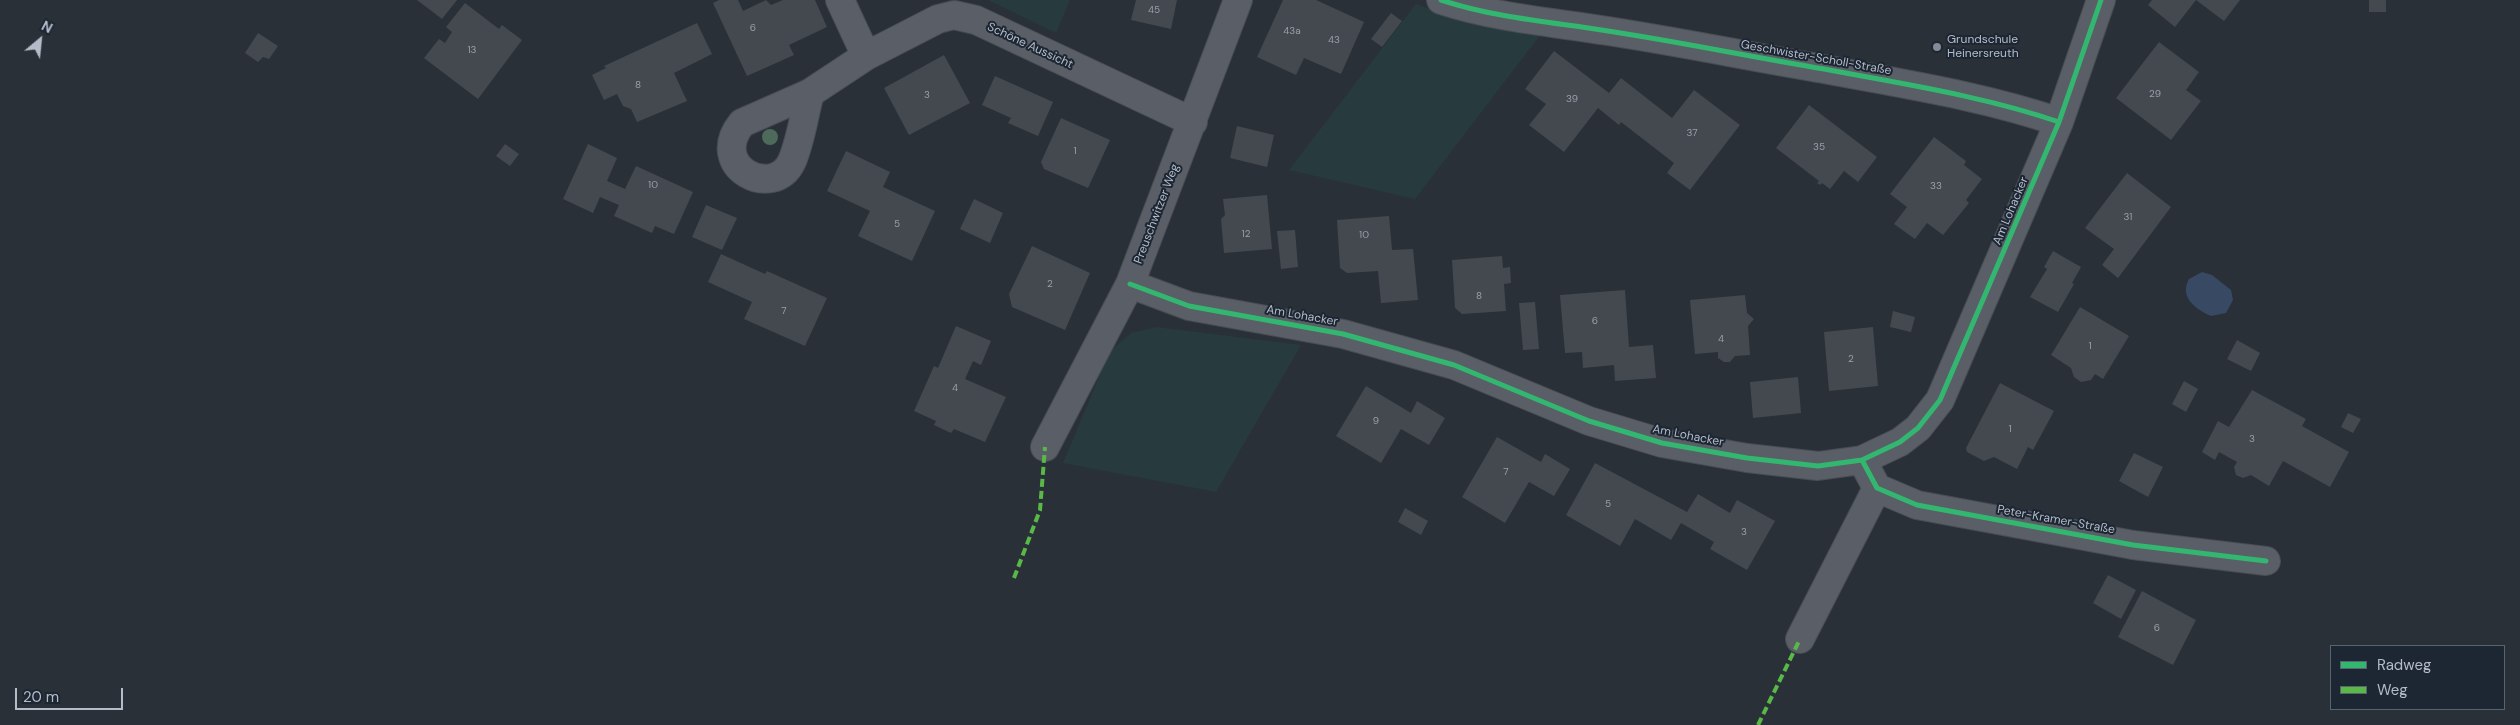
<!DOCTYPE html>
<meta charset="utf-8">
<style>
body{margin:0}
#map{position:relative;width:2520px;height:725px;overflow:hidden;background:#2a3038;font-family:"DM Sans",sans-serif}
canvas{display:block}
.legend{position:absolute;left:2330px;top:645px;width:175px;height:65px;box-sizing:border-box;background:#1d2633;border:1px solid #59626f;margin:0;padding:6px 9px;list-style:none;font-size:15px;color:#b4bcc9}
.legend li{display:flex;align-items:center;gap:10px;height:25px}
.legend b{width:25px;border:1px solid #59626f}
.north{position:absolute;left:15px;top:15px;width:50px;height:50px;-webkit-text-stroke:4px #1d2633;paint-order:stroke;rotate:28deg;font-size:14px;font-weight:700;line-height:20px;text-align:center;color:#b4bcc9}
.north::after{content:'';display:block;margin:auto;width:18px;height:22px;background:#b4bcc9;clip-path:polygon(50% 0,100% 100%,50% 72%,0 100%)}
.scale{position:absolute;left:15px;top:688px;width:108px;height:22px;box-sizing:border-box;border:2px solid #b4bcc9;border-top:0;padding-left:6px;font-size:15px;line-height:18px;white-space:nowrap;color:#b4bcc9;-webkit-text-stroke:4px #1d2633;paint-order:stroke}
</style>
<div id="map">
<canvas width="2520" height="725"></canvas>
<ul class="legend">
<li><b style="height:6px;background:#33b770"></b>Radweg</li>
<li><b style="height:6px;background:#58b947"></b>Weg</li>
</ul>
<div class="north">N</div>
<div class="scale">20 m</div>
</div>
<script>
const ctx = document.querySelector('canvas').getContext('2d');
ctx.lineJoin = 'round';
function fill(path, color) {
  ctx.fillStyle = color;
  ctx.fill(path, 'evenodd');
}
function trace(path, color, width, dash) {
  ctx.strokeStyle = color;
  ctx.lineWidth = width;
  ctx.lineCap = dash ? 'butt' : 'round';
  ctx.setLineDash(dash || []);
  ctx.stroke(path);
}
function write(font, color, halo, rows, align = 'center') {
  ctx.font = font + ' "DM Sans",sans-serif';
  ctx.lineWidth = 4;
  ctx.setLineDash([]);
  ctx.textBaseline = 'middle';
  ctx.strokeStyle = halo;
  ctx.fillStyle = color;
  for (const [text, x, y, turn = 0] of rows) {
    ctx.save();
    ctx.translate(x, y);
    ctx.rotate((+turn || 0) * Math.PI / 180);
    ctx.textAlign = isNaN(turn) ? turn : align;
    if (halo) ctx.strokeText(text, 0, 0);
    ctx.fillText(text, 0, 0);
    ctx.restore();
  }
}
fill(new Path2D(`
 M988,0H1070L1056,33Z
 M1416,4L1435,11L1541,34L1415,199L1289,170Z
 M1156,327L1301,345L1216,492L1063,463L1110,351L1131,333Z`), '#273a3e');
fill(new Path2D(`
 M2202,272L2212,275L2231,290L2233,300L2226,313L2211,316C2195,309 2179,297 2189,279Z`), '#384963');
fill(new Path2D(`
 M417,0H457L442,19Z
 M719,0H738L743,11L766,0L771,5L783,0H815L827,27L789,45L794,55L747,76L713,3Z
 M1136,0H1177L1171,29L1131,20Z
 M1283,0H1316L1364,22L1341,74L1304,58L1296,75L1257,57Z
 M2152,0H2196L2175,27L2148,5Z
 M2196,0H2240L2224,21Z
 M2369,0H2386V12H2369Z
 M465,3L499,29L502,25L522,40L478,99L424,58L439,39L445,43L452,32L446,27Z
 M1391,13L1402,21L1382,47L1371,39Z
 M697,23L712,54L674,73L687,101L637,122L631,109L623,106L617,94L604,100L592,75L606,68L604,66Z
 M258,33L278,46L269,59L263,57L258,62L245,53Z
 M2159,42L2199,72L2186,90L2201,101L2171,140L2116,98Z
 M1554,51L1609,93L1621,78L1672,118L1694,90L1740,125L1690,190L1667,173L1674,163L1621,122L1619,125L1598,108L1564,152L1529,125L1546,104L1525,89Z
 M944,55L970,103L909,135L884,88Z
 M995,76L1053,102L1038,136L1008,123L1011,118L982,105Z
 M1809,105L1877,157L1858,182L1844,171L1830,189L1822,183L1820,185L1817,183L1819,181L1776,148Z
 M1061,118L1110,140L1088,188L1044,169L1041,162Z
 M1237,126L1274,135L1267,167L1230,158Z
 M1934,137L1966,161L1964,165L1982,179L1966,200L1969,203L1943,235L1927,223L1915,239L1894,224L1907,207L1890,194Z
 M505,144L519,154L510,166L496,156Z
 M588,144L617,158L607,181L625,189L636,166L693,192L674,234L655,226L652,233L614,216L619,205L600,197L593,213L563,199Z
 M846,151L890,172L883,187L935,211L912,261L858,236L870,211L827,191Z
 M2127,173L2171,207L2118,278L2102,265L2114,249L2085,228Z
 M1267,195L1272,249L1224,253L1221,219L1225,215L1223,199Z
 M974,199L1003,213L990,243L960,229Z
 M706,205L737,218L722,250L692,237Z
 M1389,216L1392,250L1413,249L1418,300L1381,303L1378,271L1347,273L1340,268L1337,220Z
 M1295,230L1298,267L1281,269L1277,231Z
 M1032,246L1090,273L1065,330L1012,307L1009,294Z
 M2053,251L2081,267L2072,283L2074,284L2058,312L2030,297L2047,269L2044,267Z
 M721,254L765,274L767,271L827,298L805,346L744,319L752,302L708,282Z
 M1502,256L1503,268L1510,267L1511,283L1504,284L1506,311L1462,314L1455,308L1452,260Z
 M1625,290L1629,347L1653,345L1656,378L1615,381L1614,365L1583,368L1582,352L1565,353L1560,295Z
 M1745,295L1747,313L1754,319L1748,326L1750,355L1735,356L1730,362H1724L1718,358V352L1695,354L1690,300Z
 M1535,302L1539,349L1523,350L1519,303Z
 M2080,307L2129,336L2103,379L2095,374L2091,380L2081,382L2074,377L2071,368L2051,355Z
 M1893,311L1915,317L1911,332L1890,327Z
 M956,326L991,341L981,365L973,361L965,379L1006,397L985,442L954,429L951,433L934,425L936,421L914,411L934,366L938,368Z
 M1873,327L1878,386L1829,391L1824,332Z
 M2237,340L2260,353L2251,371L2227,359Z
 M1798,377L1801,413L1753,418L1750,382Z
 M2184,381L2198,389L2186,412L2172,404Z
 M2000,383L2054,411L2033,450L2028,447L2017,469L1994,457L1984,461L1967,452L1966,448Z
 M1366,386L1411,413L1417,401L1445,418L1429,445L1401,429L1381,463L1336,436Z
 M2252,390L2306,419L2302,426L2349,452L2330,487L2283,461L2269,486L2251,475L2243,478L2236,475L2234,467L2237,462L2219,452L2215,460L2202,452L2218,421L2229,427Z
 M2348,413L2361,419L2353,433L2341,427Z
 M1497,437L1541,462L1545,454L1570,469L1554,496L1529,482L1505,523L1462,497Z
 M2134,453L2163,467L2148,497L2119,481Z
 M1595,463L1687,512L1698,494L1730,513L1737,500L1775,521L1747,570L1710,549L1714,542L1681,523L1671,540L1635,519L1620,546L1566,515Z
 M1405,508L1428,521L1421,535L1398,522Z
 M2108,575L2136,590L2121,619L2093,603Z
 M2142,591L2196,620L2173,665L2118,637Z`), '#444950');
const minor = new Path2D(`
 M840,0L866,56L938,19L954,15L976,20L1193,122
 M1441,0C1496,18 1551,22 1608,31C1680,42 1752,57 1824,69C1903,84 1983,96 2059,122
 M810,93C804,115 801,140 792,161C774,201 706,167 742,123L810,93L866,56
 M1130,284L1189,306L1343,334L1454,365L1589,421L1662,443L1747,458L1818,466L1862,460L1900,442L1918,428L1940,400L2059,122L2101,0
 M1045,447L1130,284L1238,0
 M1862,460L1877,488L1917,505L2133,545L2266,561
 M1800,639L1877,488`);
trace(minor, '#484c53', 30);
trace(minor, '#5a5e66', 28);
trace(new Path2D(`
 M1014,578L1040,510L1045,447
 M1758,725L1800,639`), '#58b947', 4, [8, 4]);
trace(new Path2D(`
 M1441,0C1496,18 1551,22 1608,31C1680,42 1752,57 1824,69C1903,84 1983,96 2059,122
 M1130,284L1189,306L1343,334L1454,365L1589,421L1662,443L1747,458L1818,466L1862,460L1900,442L1918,428L1940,400L2059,122L2101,0
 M1862,460L1877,488L1917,505L2133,545L2266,561`), '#33b770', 5);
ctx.fillStyle = '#4e6a5a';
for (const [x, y] of [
 [770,137]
]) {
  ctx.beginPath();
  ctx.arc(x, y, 8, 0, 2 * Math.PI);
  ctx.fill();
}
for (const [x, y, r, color] of [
 [1937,47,5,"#848b96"]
]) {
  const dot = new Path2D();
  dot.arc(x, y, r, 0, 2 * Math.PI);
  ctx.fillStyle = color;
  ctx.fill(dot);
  trace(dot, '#1d2633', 2);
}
write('10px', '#989fab', null, [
 ["45",1154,10],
 ["6",753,28],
 ["43a",1292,31],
 ["43",1334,40],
 ["13",472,50],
 ["8",638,85],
 ["29",2155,94],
 ["3",927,95],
 ["39",1572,99],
 ["37",1692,133],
 ["35",1819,147],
 ["1",1075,151],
 ["10",653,185],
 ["33",1936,186],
 ["31",2128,217],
 ["5",897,224],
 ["12",1246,234],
 ["10",1364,235],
 ["2",1050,284],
 ["8",1479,296],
 ["7",784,311],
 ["6",1595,321],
 ["4",1721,339],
 ["1",2090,346],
 ["2",1851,359],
 ["4",955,388],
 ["9",1376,421],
 ["1",2010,429],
 ["3",2252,439],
 ["7",1506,472],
 ["5",1608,504],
 ["3",1744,532],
 ["6",2157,628]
]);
write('12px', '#b4bcc9', '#1d2633', [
 ["Grundschule",1947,40],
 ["Heinersreuth",1947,54]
], 'left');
write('12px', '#b4bcc9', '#1d2633', [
 ["Schöne Aussicht",1030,46,25],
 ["Geschwister-Scholl-Straße",1816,58,10],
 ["Am Lohacker",2011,211,-67],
 ["Preuschwitzer Weg",1157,214,-69],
 ["Am Lohacker",1302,316,10],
 ["Am Lohacker",1688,436,11],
 ["Peter-Kramer-Straße",2056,520,10]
]);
</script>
